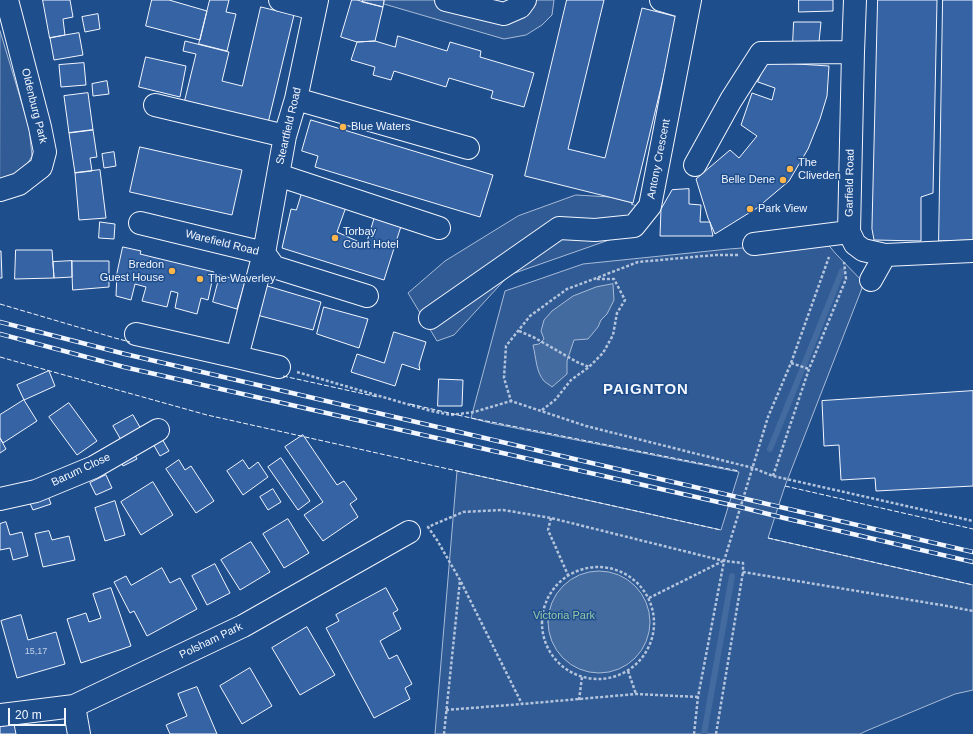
<!DOCTYPE html>
<style>
body{margin:0}
#map{position:relative;width:973px;height:734px;overflow:hidden;background:#1f4e8c;font-family:Helvetica,sans-serif}
canvas{display:block}
.scale{position:absolute;left:8px;top:708px;width:58px;height:18px;box-sizing:border-box;border:2px solid #f2f6ff;border-top:0;padding-left:5px;font-size:12px;line-height:14px;white-space:nowrap;color:#f2f6ff;-webkit-text-stroke:3px #1f4e8c;paint-order:stroke}
</style>
<div id="map">
<canvas width="973" height="734"></canvas>
<div class="scale">20 m</div>
</div>
<script>
const ctx = document.querySelector('canvas').getContext('2d');
ctx.lineJoin = 'round';
function fill(path, color) {
  ctx.fillStyle = color;
  ctx.fill(path, 'evenodd');
}
function trace(path, color, width, dash) {
  ctx.strokeStyle = color;
  ctx.lineWidth = width;
  ctx.lineCap = dash ? 'butt' : 'round';
  ctx.setLineDash(dash || []);
  ctx.stroke(path);
}
function write(font, color, halo, rows, align = 'center') {
  ctx.font = font + ' Helvetica,sans-serif';
  ctx.lineWidth = 3;
  ctx.setLineDash([]);
  ctx.textBaseline = 'middle';
  ctx.strokeStyle = halo;
  ctx.fillStyle = color;
  for (const [text, x, y, turn = 0] of rows) {
    ctx.save();
    ctx.translate(x, y);
    ctx.rotate((+turn || 0) * Math.PI / 180);
    ctx.textAlign = isNaN(turn) ? turn : align;
    if (halo) ctx.strokeText(text, 0, 0);
    ctx.fillText(text, 0, 0);
    ctx.restore();
  }
}
const built = new Path2D(`
 M385,0H496V4L522,0H554L552,15L542,25L526,35L504,39L384,4Z
 M0,31L29,127L32,156L25,168L17,177L0,181Z
 M576,195L610,197L633,203L631,204L637,206L609,240L509,275L454,335L437,341L408,293L445,261L518,216Z
 M810,243H826L831,248L836,254L864,283L785,486L768,538L973,585V690L955,694L866,731L860,734H435L457,471L721,530L739,472L490,423L471,418L505,291L583,264L729,249Z`);
fill(built, '#305b95');
trace(built, '#a8bbd7', 1);
const water = new Path2D(`
 M613,284L614,300L607,314L601,320L598,327L588,339L574,340L567,361V374L552,387C550,385 546,383 544,381C536,372 536,357 533,345L539,344L544,339L541,331L544,320L552,311L573,296L596,287Z
 M548 622a51 51 0 1 1 102 0a51 51 0 1 1-102 0Z`);
fill(water, '#446ba0');
trace(water, '#a8bbd7', 1);
trace(new Path2D(`
 M770,449L842,271
 M704,734L732,576`), '#446ba0', 6);
const building = new Path2D(`
 M43,0H70L73,17L63,19L65,35L50,38Z
 M152,0H169L207,11L200,40L146,26Z
 M210,0H229L226,12L236,14L227,51L199,44Z
 M352,0H357L383,7L375,41L357,42L341,37Z
 M363,0H384L383,7L362,2Z
 M567,0H604L568,149L605,158L642,8L678,17L633,203L525,176Z
 M799,0H833V11L799,12Z
 M878,0H937L933,193L921,197V241L874,240L872,229Z
 M943,0H973V240L939,241Z
 M261,7L294,15L268,123L184,103L196,54L183,51L185,41L229,52L222,81L242,86Z
 M98,14L100,29L85,32L82,17Z
 M794,22H821L819,42L793,43Z
 M79,33L83,55L54,60L50,38Z
 M398,36L447,51L450,42L481,51L480,57L534,73L524,107L491,98L493,91L449,78L446,87L394,71L391,80L373,75L375,67L351,60L357,42L375,41L395,47Z
 M146,57L186,66L180,97L139,87Z
 M766,62L829,66L827,96L820,119L808,149L789,181L757,208L715,234L708,218L696,179L730,150L739,158L757,136L741,125L752,93L772,100L775,88L758,82Z
 M84,63L86,85L61,87L59,65Z
 M107,81L109,94L93,96L92,84Z
 M88,93L93,130L69,133L64,96Z
 M311,120L493,175L480,217L315,167L318,156L302,151Z
 M93,130L97,157L90,158L92,171L75,173L69,133Z
 M140,147L242,170L232,215L130,192Z
 M114,152L116,166L104,168L102,154Z
 M100,170L106,218L79,220L75,173Z
 M689,189V204L701,205L700,222H710L713,236H660L661,209L672,190Z
 M303,190L346,207L337,232L366,245L375,215L402,223L384,280L282,248L291,209L296,210Z
 M100,222L115,224L114,239L99,238Z
 M123,247L141,251L140,254L214,272L208,300L201,298L197,314L175,308L178,293L171,291L167,307L142,301L146,287L135,284L131,300L116,296L117,273Z
 M16,250H52L54,278L15,279Z
 M0,251H1L2,278H0Z
 M72,261V277L54,278L53,262Z
 M72,261H109V287L73,290Z
 M220,275L245,282L237,309L213,302Z
 M264,285L321,302L313,330L257,315Z
 M324,307L368,319L359,348L317,334Z
 M394,332L426,342L419,365L420,370L402,364L395,386L351,372L357,354L384,363Z
 M49,371L55,386L24,400L17,385Z
 M439,379L463,380L462,406H438Z
 M973,391V486L876,491L875,478L841,480L839,445L824,446L822,401Z
 M24,400L37,421L3,443L0,438V415Z
 M69,403L97,441L77,455L49,417Z
 M133,415L141,429L121,440L113,426Z
 M303,435L337,485L344,481L357,499L350,504L358,517L323,541L304,515L323,502L285,447Z
 M161,437L169,451L160,456L152,442Z
 M0,438L6,449L0,453Z
 M133,451L137,459L123,466L120,457Z
 M281,458L310,501L298,510L268,467Z
 M179,460L185,470L191,466L214,501L196,513L166,469Z
 M243,460L249,469L258,462L268,477L243,495L227,471Z
 M106,475L112,488L96,495L90,483Z
 M153,482L173,515L141,535L121,502Z
 M273,489L281,502L268,510L260,497Z
 M47,493L51,504L33,510L28,499Z
 M115,501L125,535L105,541L95,508Z
 M288,519L309,553L284,568L263,534Z
 M6,522L10,535L22,532L28,556L13,560L10,548L0,550V524Z
 M49,531L52,540L69,536L75,560L43,567L35,534Z
 M251,542L270,572L240,590L221,560Z
 M215,564L230,593L207,605L192,576Z
 M162,568L170,583L180,578L197,609L147,636L134,611L130,613L114,582L126,576L131,585Z
 M111,588L131,646L81,663L67,619L86,613L89,622L101,618L93,594Z
 M386,588L398,610L393,613L401,629L380,641L389,659L397,655L412,684L405,688L410,699L374,718L326,628L339,621L336,615Z
 M21,615L28,640L56,632L65,664L17,678L1,621Z
 M307,627L335,675L300,695L272,648Z
 M250,668L272,706L242,724L220,686Z
 M197,687L217,734H170L166,725L187,716L178,694Z
 M14,724L16,734H0V727Z`);
fill(building, '#3563a3');
trace(building, '#f2f6ff', 1);
const minor = new Path2D(`
 M280,0L314,9
 M446,0L504,14L520,7L525,0
 M661,0L688,8
 M855,0L853,52L849,232L855,244L863,250L885,255L973,251
 M296,99L468,148
 M155,105L285,136
 M695,165L731,100L761,53L853,52
 M278,175L439,228
 M0,190L19,184L41,167L45,152L40,127L7,0
 M140,223L264,253L274,267L367,296
 M754,244L849,232
 M871,280L885,255
 M430,318L559,228L595,230L634,226L650,206L690,0
 M136,334L237,357
 M279,367L237,357L264,253L285,136L296,99L317,0
 M0,499L36,491L94,467L158,430
 M74,706L79,734
 M0,715L74,706L243,626L409,532`);
trace(minor, '#f2f6ff', 24);
trace(new Path2D(`
 M738,255H715L638,262L594,279L567,289L530,316L506,346L504,378L511,401L586,426L753,468L773,476L973,521
 M519,331L535,338L577,362L589,367
 M791,363L809,369
 M297,372L431,411L451,415L474,412L511,401
 M542,410L555,400L571,380L589,367L603,353L613,335L617,313L625,300L614,279H597
 M773,476L809,369L846,279L844,262
 M551,518L548,530L568,575
 M542 623a56 56 0 1 1 112 0a56 56 0 1 1-112 0Z
 M649,598L723,561
 M628,671L636,694
 M698,697L636,694L522,704L460,580L437,540L428,527L463,512L503,510L551,518L724,561L743,563V572L947,606L973,611
 M579,700L582,677
 M446,710L522,704
 M444,734L460,580
 M694,734L698,697L724,561L768,417L791,363L829,257
 M716,734L743,572`), '#b3c4dc', 2.5, [3, 2]);
trace(minor, '#1f4e8c', 22);
const rail = new Path2D(`
 M0,322L125,354L973,552
 M0,334L124,367L740,507L784,518L973,562`);
trace(rail, '#f2f6ff', 4.5);
trace(rail, '#1f4e8c', 3, [9]);
trace(new Path2D(`
 M0,304L115,338L130,342
 M0,357L207,415L721,530
 M283,376L378,397
 M410,404L471,418L739,471
 M785,486L973,529
 M768,538L973,585`), '#f2f6ff', 1, [5, 2]);
for (const [x, y, r, color] of [
 [343,127,4,"#ffb74d"],
 [790,169,4,"#ffb74d"],
 [783,180,4,"#ffb74d"],
 [750,209,4,"#ffb74d"],
 [335,238,4,"#ffb74d"],
 [172,271,4,"#ffb74d"],
 [200,279,4,"#ffb74d"]
]) {
  const dot = new Path2D();
  dot.arc(x, y, r, 0, 2 * Math.PI);
  ctx.fillStyle = color;
  ctx.fill(dot);
  trace(dot, '#1f4e8c', 1.5);
}
write('9px', '#c3d1e8', null, [
 ["15,17",36,652]
]);
write('11px', '#f2f6ff', '#1f4e8c', [
 ["Oldenburg Park",34,106,76],
 ["Steartfield Road",289,126,-77],
 ["Antony Crescent",659,159,-79],
 ["Garfield Road",850,183,-89],
 ["Warefield Road",222,243,14],
 ["Barum Close",81,470,-25],
 ["Polsham Park",211,641,-26]
]);
write('11px', '#f2f6ff', '#1f4e8c', [
 ["Blue Waters",351,127],
 ["The",798,163],
 ["Cliveden",798,176],
 ["Belle Dene",775,180,"right"],
 ["Park View",758,209],
 ["Torbay",343,232],
 ["Court Hotel",343,245],
 ["Bredon",164,265,"right"],
 ["Guest House",164,278,"right"],
 ["The Waverley",208,279]
], 'left');
write('11px', '#97c8a6', '#1f4e8c', [
 ["Victoria Park",564,616]
]);
ctx.letterSpacing = '1px';
write('bold 15px', '#f2f6ff', '#1f4e8c', [
 ["PAIGNTON",646,390]
]);
ctx.letterSpacing = '0px';
</script>
